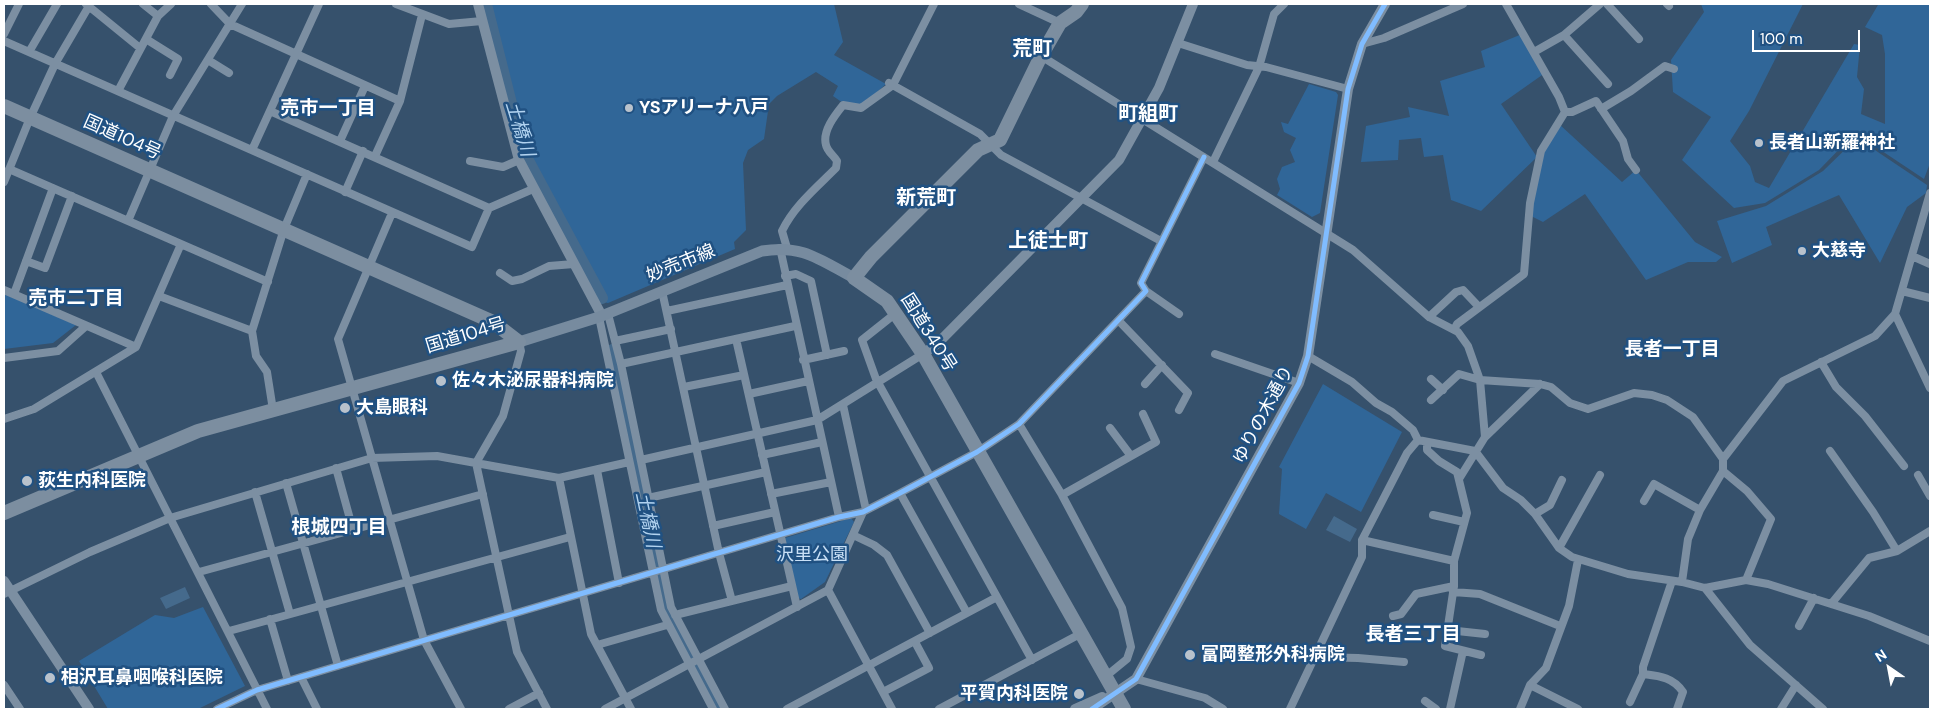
<!DOCTYPE html>
<meta charset="utf-8">
<style>
body{margin:0}
#map{position:relative;width:1934px;height:713px;overflow:hidden;background:#36516c;font-family:"DM Sans",sans-serif}
canvas{display:block}
.frame{position:absolute;inset:0;border:5px solid #fff;pointer-events:none}
.north{position:absolute;left:1864px;top:643px;width:50px;height:50px;-webkit-text-stroke:4px #205182;paint-order:stroke;rotate:327deg;font-size:14px;font-weight:700;line-height:20px;text-align:center;color:#fff}
.north::after{content:'';display:block;margin:auto;width:18px;height:22px;background:#fff;clip-path:polygon(50% 0,100% 100%,50% 72%,0 100%)}
.scale{position:absolute;left:1752px;top:30px;width:108px;height:22px;box-sizing:border-box;border:2px solid #fff;border-top:0;padding-left:6px;font-size:15px;line-height:18px;white-space:nowrap;color:#fff;-webkit-text-stroke:4px #205182;paint-order:stroke}
</style>
<div id="map">
<canvas width="1934" height="713"></canvas>
<div class="frame"></div>
<div class="north">N</div>
<div class="scale">100 m</div>
</div>
<script>
const ctx = document.querySelector('canvas').getContext('2d');
ctx.lineJoin = 'round';
function fill(path, color) {
  ctx.fillStyle = color;
  ctx.fill(path, 'evenodd');
}
function trace(path, color, width, dash) {
  ctx.strokeStyle = color;
  ctx.lineWidth = width;
  ctx.lineCap = dash ? 'butt' : 'round';
  ctx.setLineDash(dash || []);
  ctx.stroke(path);
}
function write(font, color, halo, rows, align = 'center') {
  ctx.font = font + ' "DM Sans","Noto Sans JP",sans-serif';
  ctx.lineWidth = 5;
  ctx.setLineDash([]);
  ctx.textBaseline = 'middle';
  ctx.strokeStyle = halo;
  ctx.fillStyle = color;
  for (const [text, x, y, turn = 0] of rows) {
    ctx.save();
    ctx.translate(x, y);
    ctx.rotate((+turn || 0) * Math.PI / 180);
    ctx.textAlign = isNaN(turn) ? turn : align;
    if (halo) ctx.strokeText(text, 0, 0);
    ctx.fillText(text, 0, 0);
    ctx.restore();
  }
}
fill(new Path2D(`
 M483,4H834L843,42L834,55L886,84L861,107L843,103L833,96L838,86L816,72L777,96L769,104L764,139L748,150L743,163L746,230L734,242L735,249L608,303L603,302L580,258L576,257L520,152Z
 M1701,4H1803L1749,111L1730,141L1750,166L1755,182L1769,188L1854,44L1860,45L1857,77L1864,89L1861,114L1885,124V54L1882,35L1865,27L1878,5L1877,4H1930V163L1924,179L1855,133L1819,170L1765,203L1734,208L1682,160L1711,117L1673,92L1671,60L1704,12Z
 M1522,34L1545,73L1501,104L1537,157L1481,211L1451,200L1443,155L1424,157L1421,138L1399,140L1398,160L1361,162L1366,126L1410,117L1408,107L1449,116L1440,81L1485,67L1481,51Z
 M1309,84L1336,92L1338,95L1320,213L1312,217L1277,195L1280,189L1277,179L1282,167L1295,162L1290,150L1296,138L1284,132L1281,122L1288,124Z
 M1559,124L1622,182L1636,170L1695,242L1722,257L1716,262H1688L1646,280L1585,194L1543,222L1529,215L1541,151Z
 M1857,138L1927,185L1926,193L1907,207L1880,263L1839,195L1766,227L1772,245L1732,263L1717,221L1766,206L1823,171Z
 M4,293L76,325L53,343L4,349Z
 M1323,384L1402,432L1361,512L1326,493L1306,529L1279,514L1282,469L1279,467Z
 M851,518L854,522L825,582L801,599L798,598L785,538Z
 M203,607L245,686L198,709H108L79,661L155,615L174,618Z`), '#306698');
fill(new Path2D(`
 M1334,516L1357,529L1350,542L1326,530Z
 M185,587L190,598L166,609L160,598Z`), '#456a8c');
trace(new Path2D(`
 M486,4L523,151L602,298
 M612,350L665,602L668,612L719,709`), '#456a8c', 12);
trace(new Path2D(`
 M86,4L140,48
 M143,4L158,16
 M211,4L230,24L400,101
 M396,4L449,24L482,21
 M1019,4L1060,23
 M1607,4L1639,39
 M1667,4L1669,6
 M4,34L19,4
 M1564,35L1608,84
 M146,39L178,59L170,75
 M4,41L472,247L489,208
 M1178,43L1247,65L1266,67L1348,89
 M1362,44L1384,38L1463,4
 M29,52L57,4
 M1534,52L1564,35L1600,4
 M1041,56L1353,250L1429,317L1458,332L1468,346L1480,380L1485,437L1459,479
 M208,60L229,73
 M889,83L980,134L1001,155L1161,241
 M118,91L158,16L171,4
 M1601,109L1631,91L1665,66L1674,69
 M270,111L489,208L533,189
 M1565,112H1572L1596,101L1623,141L1628,159L1636,170
 M340,141L365,86
 M252,150L319,4
 M375,156L400,101L422,15
 M470,161L503,167L519,160
 M1213,162L1259,67L1274,14L1284,4
 M9,169L268,282
 M4,182L30,118L55,64L89,6
 M345,192L363,151
 M392,213L338,339L424,640L461,709
 M128,221L173,116L242,4
 M780,248L839,517
 M787,248L782,231C794,206 817,187 836,168L837,161C834,156 827,151 826,145C822,131 835,115 843,105L861,108L893,85L934,4
 M1912,256L1930,264
 M26,261L45,268L72,196
 M500,273L512,281L522,279L549,266L574,264
 M785,276L796,274L811,281L827,355
 M4,290L136,347
 M662,291L719,553L732,601
 M1146,291L1179,314
 M1902,291L1930,298
 M14,294L53,188
 M159,296L252,331L284,229L307,174
 M667,311L787,285
 M896,313L862,340L876,379L1032,660
 M608,314L621,364L671,607L725,709
 M1895,314L1930,388
 M599,317L661,610L713,709
 M1429,317L1456,292L1463,290L1479,307
 M1119,321L1188,393L1179,410
 M1454,330L1457,324L1524,274L1530,203L1541,151L1565,112L1559,97L1506,4
 M252,331L256,356L267,372L273,410
 M736,339L797,607
 M615,341L671,329
 M519,342L521,351L503,416L476,463L517,652L547,709
 M1215,354L1299,383
 M1308,356L1352,382L1376,403L1392,412L1413,430L1418,440
 M4,358L58,351L86,326
 M803,360L844,351
 M1821,362L1836,387L1865,416L1904,466
 M621,364L795,326
 M96,372L267,709
 M1431,379L1443,390
 M1145,384L1162,365
 M684,387L744,375
 M749,394L808,381
 M1431,400L1459,374L1480,380L1540,384L1551,387L1570,403L1588,409L1634,393L1652,395L1667,400L1693,417L1723,459
 M843,405L866,510
 M4,419L34,409L136,347L181,244
 M1019,424L1062,495L1122,608L1131,647L1127,659L1105,677
 M1110,428L1131,456
 M1485,437L1540,384
 M1418,440L1475,451L1503,488L1521,500L1535,514L1559,548L1572,557L1628,574L1682,582L1705,588L1746,580L1768,584L1869,616L1930,641
 M1427,443V450L1439,461L1457,472L1467,513L1454,561V586L1445,646L1481,655
 M1830,451L1873,512L1897,551
 M762,455L822,442
 M641,460L817,420L923,354
 M336,468L353,530
 M597,470L619,583
 M1723,471L1747,491L1771,519L1746,580
 M1918,475L1930,496
 M559,478L591,634L631,709
 M286,483L338,666
 M255,492L290,614
 M900,493L967,613
 M771,494L831,482
 M1062,495L1156,442L1143,414
 M648,498L766,472
 M1644,501L1654,484L1700,510
 M863,512L828,590L892,709
 M1535,514L1550,505L1562,480
 M1433,515L1464,522
 M713,526L775,512
 M853,535L874,545L887,555L930,633
 M1362,540L1454,561
 M1559,548L1600,475
 M199,572L483,494
 M1672,581L1643,667V674C1659,676 1673,677 1683,692L1677,709
 M1682,582L1688,539L1700,510L1723,471V459L1783,381L1875,336L1895,314L1930,193
 M1705,588L1750,645L1823,709
 M1453,592L1480,594L1560,626
 M4,594L90,552L170,518L372,458L437,456L559,478L629,462
 M1831,604L1869,558L1897,551L1930,531
 M675,615L792,586
 M1393,616L1401,614L1416,594L1454,586
 M270,619L288,681
 M1799,626L1814,598
 M1448,630L1485,634
 M229,631L570,537
 M597,645L667,625
 M1315,657L1358,658L1404,662
 M301,677L317,709
 M1136,679L1205,698L1223,709
 M4,685L20,709
 M1530,685L1578,709
 M883,692L929,668L915,642
 M1425,701L1436,709
 M1630,702L1643,674
 M217,709L257,690L839,517L863,512L900,493L977,452L1019,424L1146,291L1141,283L1204,157
 M509,709L539,693
 M605,709L828,590
 M787,709L997,597
 M939,709L1080,634
 M1290,709L1362,557V540L1407,453L1418,440
 M1450,709L1463,651
 M1520,709L1530,685L1546,668L1569,606L1578,560
 M1781,709L1796,685`), '#7c8fa2', 8);
trace(new Path2D(`
 M478,4L519,160L602,316
 M923,354L938,343L1119,160L1159,88L1193,4
 M4,581L89,709
 M1075,709L1102,697
 M1092,709L1136,679L1299,383L1308,356L1348,89L1362,44L1385,4`), '#7c8fa2', 10);
trace(new Path2D(`
 M519,342L599,317L762,251C802,244 820,260 854,278`), '#778b9f', 11);
trace(new Path2D(`
 M1082,4L1076,12L1060,23L1041,56L1000,140L978,150L871,257L854,278L887,301L923,354L1124,709
 M4,106L493,322L519,342
 M4,513L198,431L519,342`), '#7c8ea0', 14);
trace(new Path2D(`
 M217,709L257,690L839,517L863,512L900,493L977,452L1019,424L1146,291L1141,283L1204,157
 M1092,709L1136,679L1299,383L1308,356L1348,89L1362,44L1385,4`), '#80bcff', 5);
for (const [x, y, r, color] of [
 [629,108,5,"#b9c2cc"],
 [1759,143,5,"#b9c2cc"],
 [1802,251,5,"#b9c2cc"],
 [441,381,6,"#b9c2cc"],
 [345,408,6,"#b9c2cc"],
 [27,481,6,"#b9c2cc"],
 [1190,655,6,"#b9c2cc"],
 [50,678,6,"#b9c2cc"],
 [1079,694,6,"#b9c2cc"]
]) {
  const dot = new Path2D();
  dot.arc(x, y, r, 0, 2 * Math.PI);
  ctx.fillStyle = color;
  ctx.fill(dot);
  trace(dot, '#205182', 2);
}
write('bold 18px', '#fff', '#205182', [
 ["YSアリーナ八戸",639,108],
 ["長者山新羅神社",1769,143],
 ["大慈寺",1812,251],
 ["佐々木泌尿器科病院",452,381],
 ["大島眼科",356,408],
 ["荻生内科医院",38,481],
 ["富岡整形外科病院",1201,655],
 ["相沢耳鼻咽喉科医院",61,678],
 ["平賀内科医院",1068,694,"right"]
], 'left');
write('18px', '#fff', '#205182', [
 ["国道104号",122,138,24],
 ["妙売市線",681,264,-22],
 ["国道340号",928,333,58],
 ["国道104号",466,336,-17],
 ["ゆりの木通り",1264,415,-62]
]);
write('18px', '#cae1f7', '#205182', [
 ["沢里公園",812,555]
]);
write('bold 19px', '#fff', '#205182', [
 ["売市一丁目",328,109],
 ["売市二丁目",76,299],
 ["長者一丁目",1672,350],
 ["根城四丁目",339,528],
 ["長者三丁目",1413,635]
]);
write('italic 19px', '#b2d3f0', '#205182', [
 ["土橋川",519,129,73],
 ["土橋川",647,520,78]
]);
write('bold 20px', '#fff', '#205182', [
 ["荒町",1032,50],
 ["町組町",1148,115],
 ["新荒町",926,199],
 ["上徒士町",1048,242]
]);
</script>
